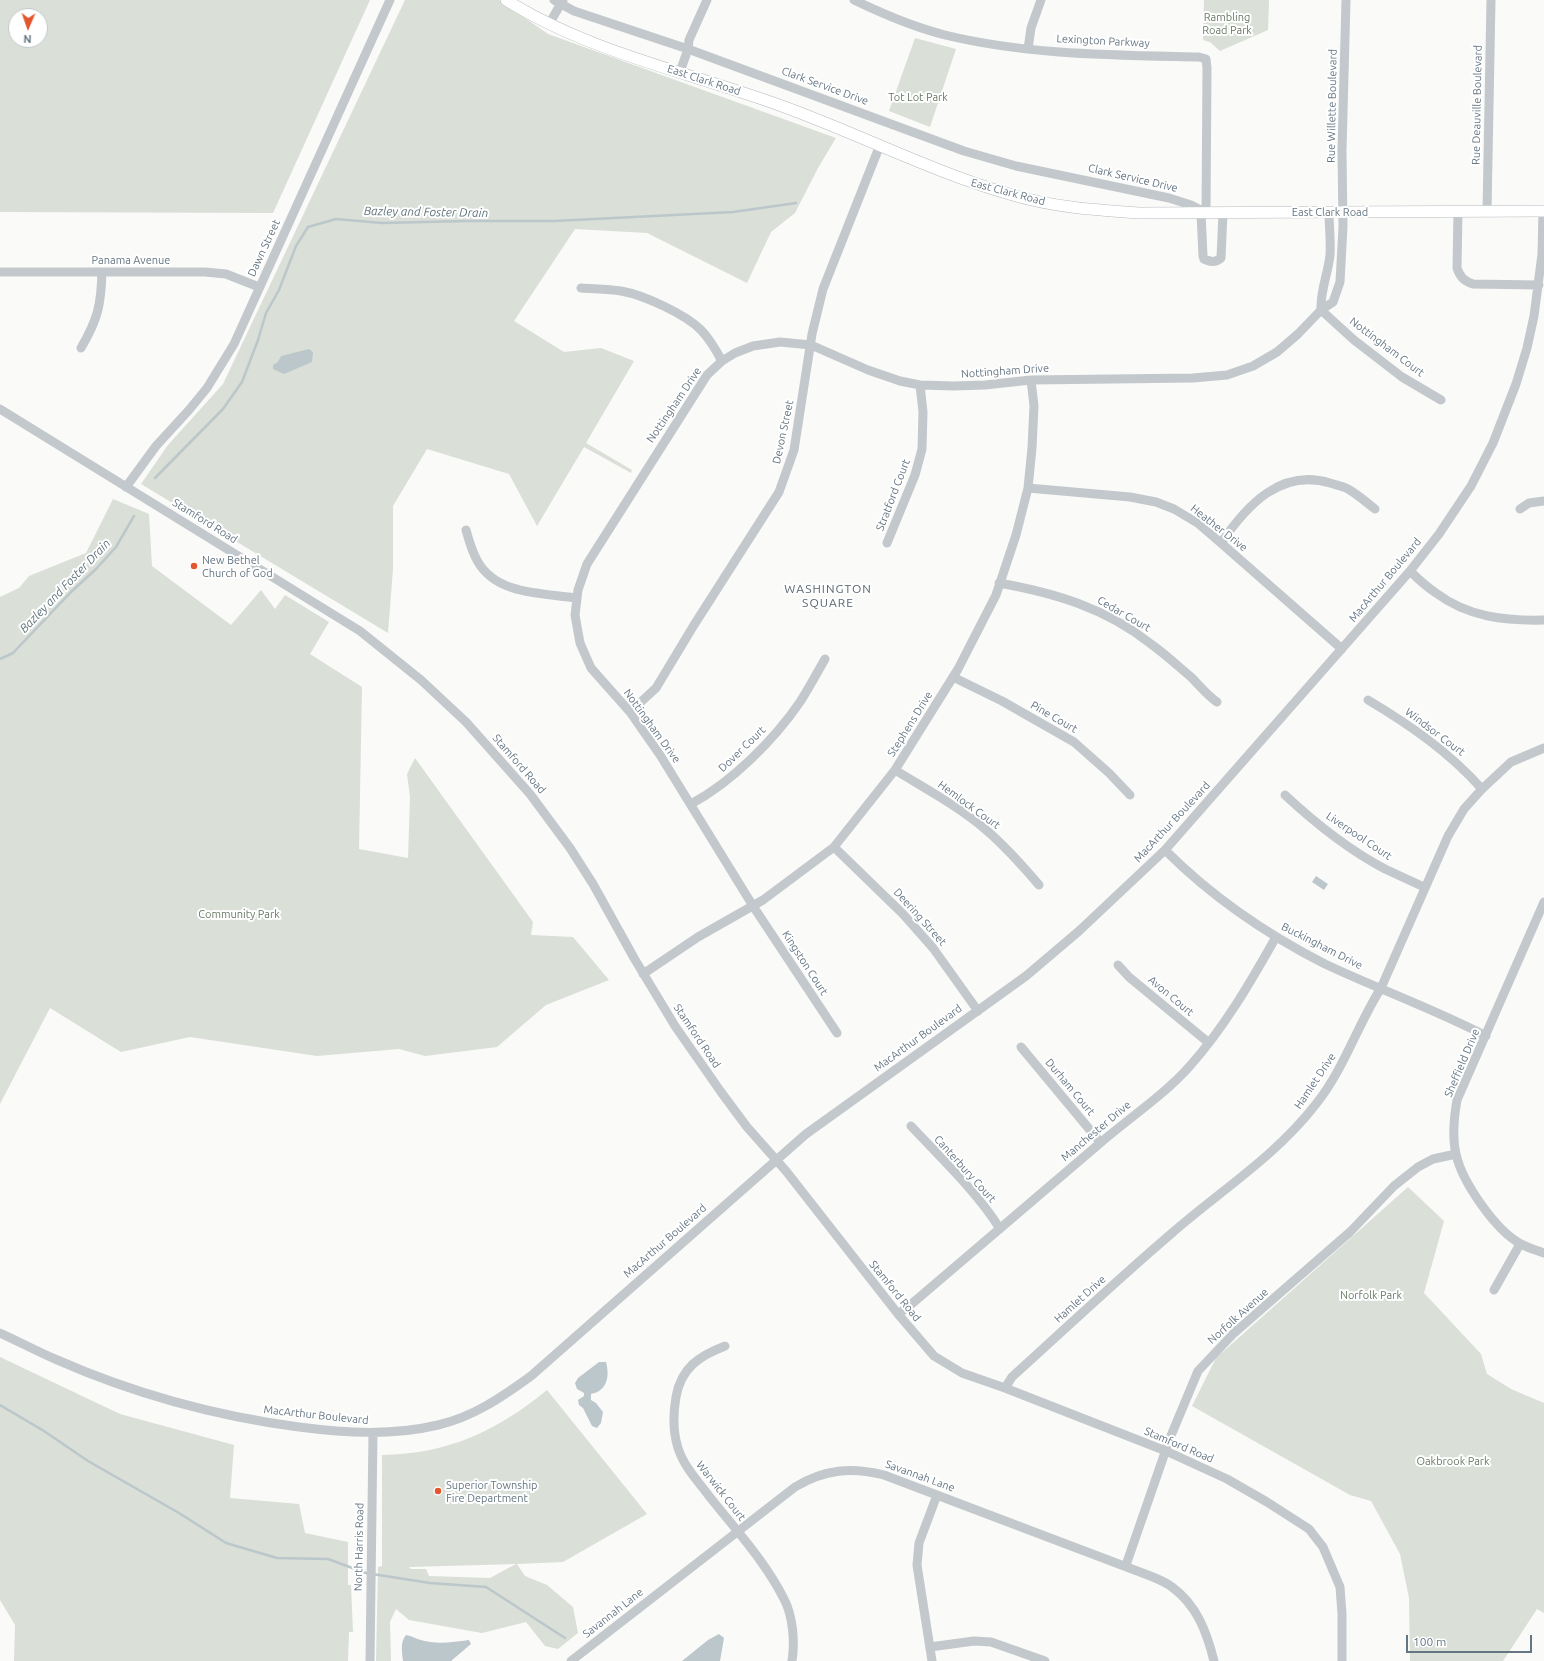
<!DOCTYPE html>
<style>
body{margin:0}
#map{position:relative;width:1544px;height:1661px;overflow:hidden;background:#fafaf8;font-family:Ubuntu,sans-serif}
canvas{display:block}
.north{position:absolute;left:8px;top:8px;width:40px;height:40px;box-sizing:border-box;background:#fff;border:1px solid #c1c8cd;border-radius:50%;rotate:182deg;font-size:11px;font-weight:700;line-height:16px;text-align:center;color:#657683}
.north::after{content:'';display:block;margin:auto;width:14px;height:18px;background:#e4572e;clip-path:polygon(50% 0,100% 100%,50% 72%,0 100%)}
.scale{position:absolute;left:1406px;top:1635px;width:126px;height:18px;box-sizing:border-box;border:2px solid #657683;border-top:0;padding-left:5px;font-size:12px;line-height:14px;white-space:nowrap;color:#657683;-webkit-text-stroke:3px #fff;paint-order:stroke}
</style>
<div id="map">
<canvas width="1544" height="1661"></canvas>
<div class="north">N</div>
<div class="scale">100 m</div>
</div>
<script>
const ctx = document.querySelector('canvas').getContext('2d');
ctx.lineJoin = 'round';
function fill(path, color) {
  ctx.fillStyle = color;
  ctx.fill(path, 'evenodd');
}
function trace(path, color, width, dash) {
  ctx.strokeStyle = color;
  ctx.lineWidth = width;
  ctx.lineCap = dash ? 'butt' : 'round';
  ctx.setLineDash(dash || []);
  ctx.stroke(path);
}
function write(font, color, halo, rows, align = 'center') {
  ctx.font = font + ' Ubuntu,sans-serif';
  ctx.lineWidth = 4;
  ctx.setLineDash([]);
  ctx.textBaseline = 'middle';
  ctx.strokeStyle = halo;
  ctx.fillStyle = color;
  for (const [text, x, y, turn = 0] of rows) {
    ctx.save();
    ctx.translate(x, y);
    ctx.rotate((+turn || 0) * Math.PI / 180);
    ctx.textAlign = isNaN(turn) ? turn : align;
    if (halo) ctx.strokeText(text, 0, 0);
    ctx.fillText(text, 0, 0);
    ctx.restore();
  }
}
fill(new Path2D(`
 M0,0H370L273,213L0,212ZM16,16H40V40H16Z
 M405,0H499L548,34L836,138L818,168L795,213L771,232L747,283L647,233L575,229L514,321L564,352L601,348L634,361L586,443L632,470L631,473L584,447L537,526L509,474L427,449L393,506V569L388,633L141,484L168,445L223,384Z
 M1204,0H1269L1268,30L1220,51L1210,42L1203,40Z
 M915,38L956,49L930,127L889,111Z
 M113,499L149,514L152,566L231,625L261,590L275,609L285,595L329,622L310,654L362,687L359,849L408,858L410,797L407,774L415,758L533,922L531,935L573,937L609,980L546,1005L497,1047L425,1056L399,1049L317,1056L190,1037L121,1052L50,1008L0,1104V597L19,588L29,576L86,553Z
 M1408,1187L1444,1221L1424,1293L1481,1354L1487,1374L1511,1389L1544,1403V1613L1537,1609L1503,1661H1410L1409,1598L1400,1554L1371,1501L1350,1495L1192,1406L1216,1358Z
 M0,1357L120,1414L234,1445L230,1498L299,1504L305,1533L348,1542V1585H351L353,1632H349L348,1661H14L15,1625L0,1600Z
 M547,1390L647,1514L563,1562L517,1564L525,1576L547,1585L573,1607L578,1633L558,1649L545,1646L526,1622L482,1633L409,1620L396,1609L390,1622L391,1661H376L378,1567L382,1566V1455C448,1454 497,1431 547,1390ZM516,1564L490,1578L429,1576L426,1569H411L409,1567Z`), '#dadfd7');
fill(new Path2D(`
 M309,349L313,352L312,362L284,374L273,369V365L278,362L281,356Z
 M1316,876L1328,884L1324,890L1312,882Z
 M599,1362H606C610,1377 607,1391 591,1394V1400L596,1403L603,1412L601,1423L597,1428L592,1426L583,1408L579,1405L578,1400L584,1396V1393L577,1389L575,1383L578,1378Z
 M719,1634L724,1638L720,1661H682L708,1640Z
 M406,1635C412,1636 416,1639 421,1640C437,1645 453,1642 469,1640L471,1644L451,1661H403C402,1652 400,1642 406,1635Z`), '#bbc7cb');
trace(new Path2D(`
 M155,478L223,409L242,382L258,340L266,313L279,290L296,246L308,227L336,219L382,223L467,221H554L733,212L796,203
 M0,659L13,653L71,592L96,569L116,547L134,516
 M0,1405L44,1431L88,1461L179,1513L226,1543L277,1558L328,1559L366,1573L430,1583L486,1587L565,1638`), '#bbc7cb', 2.5);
const major = new Path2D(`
 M506,0C589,52 688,72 779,105C857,133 930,171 1009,194C1051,207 1095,210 1139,213L1544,211`);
trace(major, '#b5babe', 12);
trace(new Path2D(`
 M554,0L574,11L688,49L964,151L1016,166L1169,198L1191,205L1206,213L1207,68L1206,59L1199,57C1114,55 1027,55 945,35C913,27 883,14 854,0
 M549,24L563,0
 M1028,49L1031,28L1041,0
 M680,72L688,49L689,40L707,0
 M1458,211L1457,268C1460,277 1464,281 1473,284L1539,285
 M1487,211L1491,0
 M1201,213L1203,256L1204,259C1211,262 1215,263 1221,258L1223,213
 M0,272H205L226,274L259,287
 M581,288C595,289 608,289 621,291C644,295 685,314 701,330C710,339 716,350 722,361
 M1321,310L1354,340L1402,377L1441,400
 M1321,310C1320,291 1328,274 1330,255C1331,241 1329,226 1329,212
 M81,348C98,319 101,305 102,272
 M0,409L360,631L421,680L466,722L530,794L570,848L593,884L634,958L675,1026L721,1092L747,1127L786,1171L898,1314L934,1356L962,1373L1005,1388L1166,1451L1227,1479L1267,1502L1309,1529L1323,1547L1340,1587L1342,1614V1661
 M126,487L156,446L189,410L207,388L234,344L390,0
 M1028,488L1130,497L1156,502L1174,509L1199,524L1221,543L1342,649
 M1520,509L1529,503L1544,501
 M466,530C469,541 472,552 478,562C497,595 543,593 576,598
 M887,543L915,475L922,449L923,412L920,385
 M1221,543C1247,505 1281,468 1330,483C1336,485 1343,486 1348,489C1357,494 1366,502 1375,509
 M1410,571C1418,579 1427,587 1436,593C1468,617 1505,621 1544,620
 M999,583C1055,593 1106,608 1151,644C1165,654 1178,666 1191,677C1200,686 1207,695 1217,702
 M953,677L1002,701L1074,742L1109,773L1130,795
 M1368,700C1410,725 1449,752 1482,789
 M630,712L656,688L694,625L779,492L794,450L812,334L823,289L880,145
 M895,770C926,789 958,806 985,829C1005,846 1022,865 1039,885
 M1285,795C1315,823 1349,850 1385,869C1398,875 1411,881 1424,887
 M691,804C732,782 774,740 800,702C809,688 817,673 825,659
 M834,847L903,914L933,948L978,1011
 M1165,850C1212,897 1266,934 1325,964C1378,989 1434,1009 1486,1036
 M1544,902L1457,1100C1454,1117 1452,1137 1456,1154C1462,1182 1496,1231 1521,1244C1528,1248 1536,1250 1544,1253
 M1118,965L1129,977L1209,1043
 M643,974L698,937L763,900L834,847L895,770L958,669L996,595L1016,535L1028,488L1032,448L1034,406L1031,380
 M837,1033L753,906L660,755L630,712L591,668L580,643L575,615L578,590L587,564L707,375L722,361L735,353L753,346L780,342L811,345L868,370L900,381L920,385L954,386L985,385L1031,380L1193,378L1227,375L1253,366L1277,352L1298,334L1321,310L1333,302L1340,282L1343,227L1342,151L1346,0
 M1021,1047L1100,1142
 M911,1126C940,1157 978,1193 1000,1229
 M1494,1290L1520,1244
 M898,1314L908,1307C972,1253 1035,1198 1099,1144C1129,1118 1163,1096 1189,1067C1224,1028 1250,983 1276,937
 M0,1333C18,1341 36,1351 55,1359C132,1393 215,1416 299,1427C345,1433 392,1436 438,1425C473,1417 502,1397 531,1376L806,1134L1026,976L1079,931L1165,850L1410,571L1439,534L1471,486L1493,443L1516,384L1527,348L1534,316L1542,254L1543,211
 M725,1346C699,1356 681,1368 676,1397C673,1414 673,1432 678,1448C684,1467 698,1481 709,1496C735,1529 765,1561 784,1599C793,1616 795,1642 792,1661
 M1005,1388L1012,1377C1065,1329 1117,1280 1172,1233C1220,1191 1276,1156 1316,1104C1344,1069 1357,1026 1381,988L1448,836L1464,809L1482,789L1511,762L1544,748
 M1126,1565L1170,1438L1198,1371L1234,1333L1350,1232L1394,1186L1418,1167L1433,1159L1456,1154
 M930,1647L974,1641L991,1642L1045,1661
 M370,1661L373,1433
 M571,1661L795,1487C825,1469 851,1467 884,1475L1153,1577C1160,1580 1167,1583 1172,1587C1197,1605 1207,1633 1214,1661
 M932,1661L917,1565L919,1543L937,1495`), '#c3c8cc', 9);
trace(major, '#fff', 11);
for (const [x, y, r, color] of [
 [194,566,4,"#e4572e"],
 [438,1491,4,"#e4572e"]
]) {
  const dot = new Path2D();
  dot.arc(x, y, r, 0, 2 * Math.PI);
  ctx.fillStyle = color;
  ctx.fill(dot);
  trace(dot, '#fff', 1.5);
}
write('11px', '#687a64', '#fff', [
 ["Rambling",1227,17],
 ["Road Park",1227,30],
 ["Tot Lot Park",918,97],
 ["Community Park",239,914],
 ["Norfolk Park",1371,1295],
 ["Oakbrook Park",1453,1461]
]);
write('11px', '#657683', '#fff', [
 ["Lexington Parkway",1103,41,3],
 ["East Clark Road",704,80,18],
 ["Clark Service Drive",825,86,20],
 ["Rue Deauville Boulevard",1477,105,-89],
 ["Rue Willette Boulevard",1332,106,-89],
 ["Clark Service Drive",1133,178,13],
 ["East Clark Road",1008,192,15],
 ["East Clark Road",1330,212],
 ["Dawn Street",264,248,-65],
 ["Panama Avenue",131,260],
 ["Nottingham Court",1387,347,37],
 ["Nottingham Drive",1005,371,-4],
 ["Nottingham Drive",674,405,-56],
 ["Devon Street",783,432,-78],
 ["Stratford Court",893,495,-69],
 ["Stamford Road",205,521,32],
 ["Heather Drive",1219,528,38],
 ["MacArthur Boulevard",1385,580,-50],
 ["Cedar Court",1124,614,30],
 ["Pine Court",1054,717,30],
 ["Stephens Drive",910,724,-58],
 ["Nottingham Drive",652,726,54],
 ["Windsor Court",1435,732,37],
 ["Dover Court",742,749,-44],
 ["Stamford Road",519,764,49],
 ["Hemlock Court",969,805,36],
 ["MacArthur Boulevard",1172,822,-47],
 ["Liverpool Court",1359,836,34],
 ["Deering Street",920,917,48],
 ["Buckingham Drive",1322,946,27],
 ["Kingston Court",805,963,57],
 ["Avon Court",1171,996,40],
 ["Stamford Road",697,1036,56],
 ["MacArthur Boulevard",918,1038,-36],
 ["Sheffield Drive",1462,1063,-67],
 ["Hamlet Drive",1315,1081,-56],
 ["Durham Court",1070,1087,50],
 ["Manchester Drive",1096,1131,-40],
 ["Canterbury Court",965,1169,48],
 ["MacArthur Boulevard",665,1241,-41],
 ["Stamford Road",895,1291,51],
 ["Hamlet Drive",1080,1299,-42],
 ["Norfolk Avenue",1238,1316,-42],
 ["MacArthur Boulevard",316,1415,6],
 ["Stamford Road",1179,1445,23],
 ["Savannah Lane",920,1476,20],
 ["Warwick Court",721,1491,52],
 ["North Harris Road",359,1547,-89],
 ["Savannah Lane",613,1613,-38]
]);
write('11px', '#657683', '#fff', [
 ["New Bethel",202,560],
 ["Church of God",202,573],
 ["Superior Township",446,1485],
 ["Fire Department",446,1498]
], 'left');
write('italic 12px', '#60757c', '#fff', [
 ["Bazley and Foster Drain",426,212,1],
 ["Bazley and Foster Drain",65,586,-46]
]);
ctx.letterSpacing = '1px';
write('12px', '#57646e', '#fff', [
 ["WASHINGTON",828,589],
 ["SQUARE",828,603]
]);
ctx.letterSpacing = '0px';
</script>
